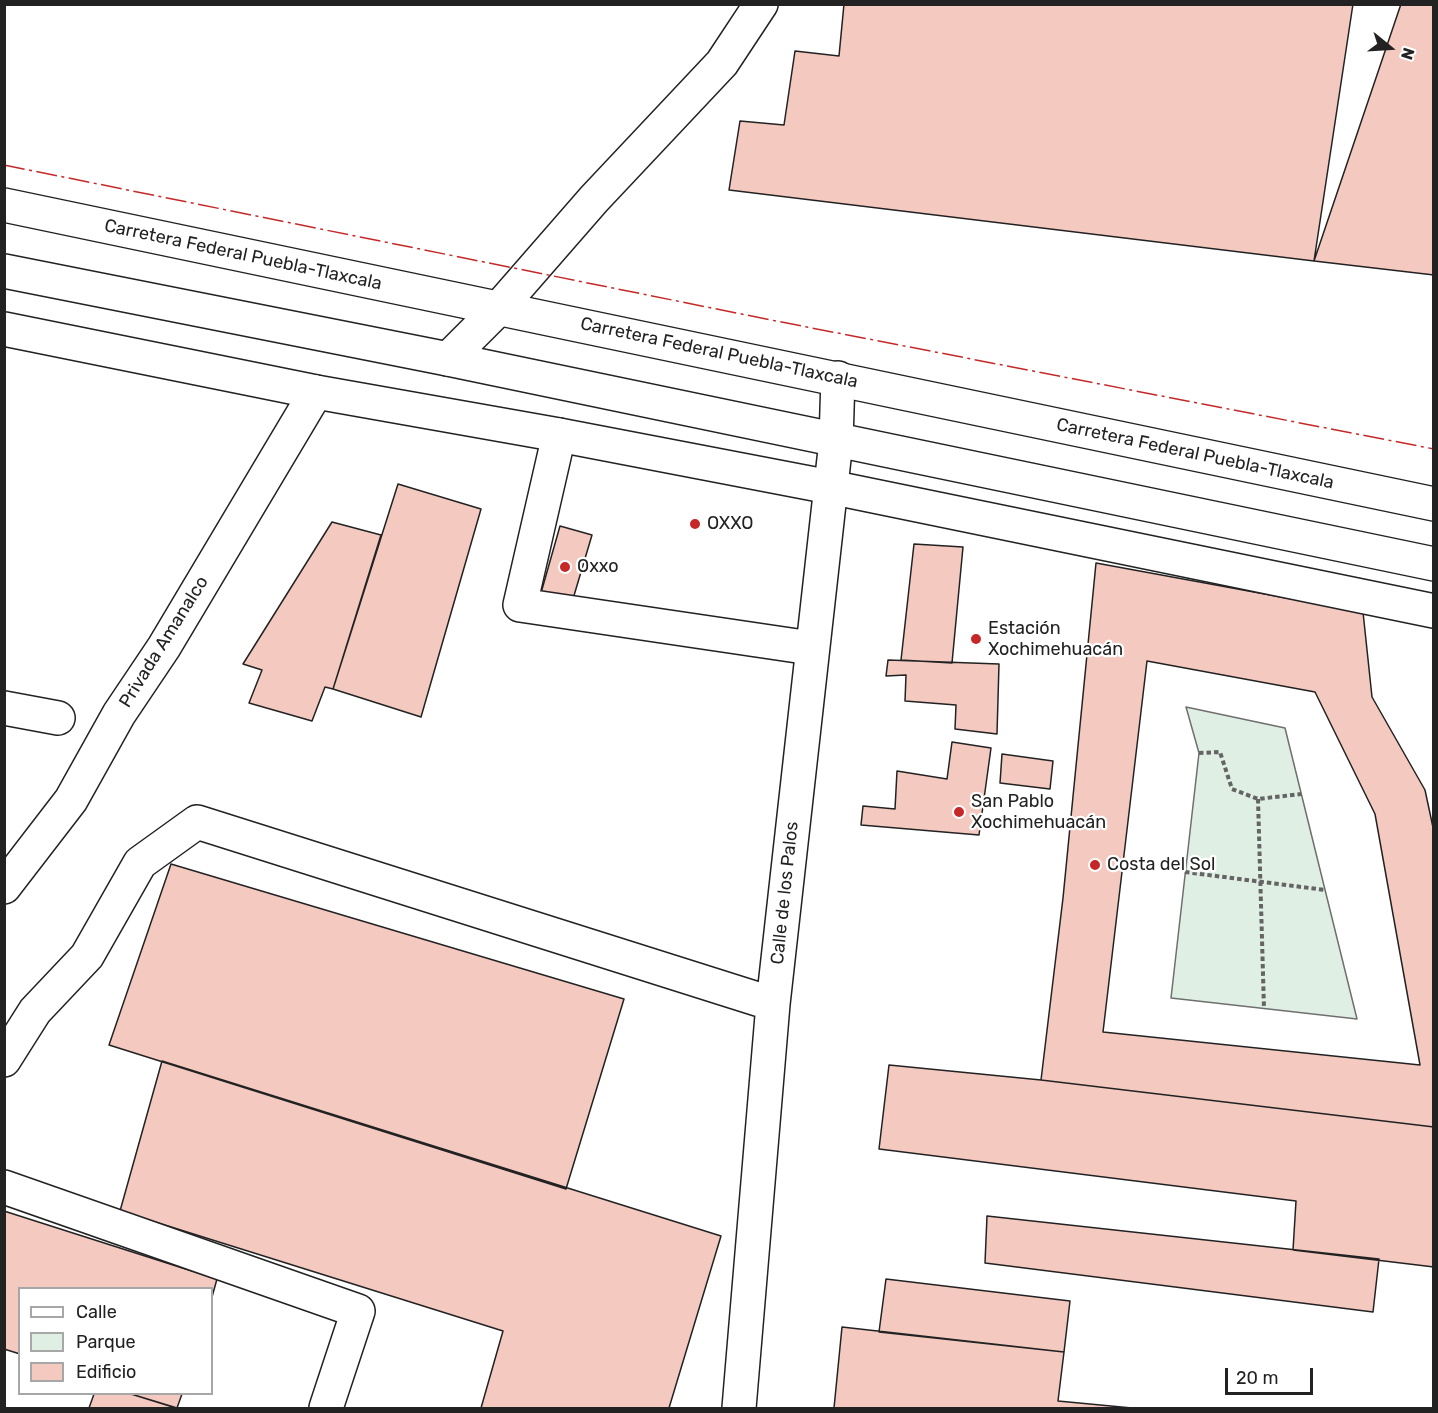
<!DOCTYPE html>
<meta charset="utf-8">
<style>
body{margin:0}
#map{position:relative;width:1438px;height:1413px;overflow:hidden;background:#fff;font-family:Rubik,sans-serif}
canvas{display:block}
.frame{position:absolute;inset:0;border:6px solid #222;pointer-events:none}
.legend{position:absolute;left:18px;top:1287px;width:195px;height:108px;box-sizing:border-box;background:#fff;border:2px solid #a7a7a7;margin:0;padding:8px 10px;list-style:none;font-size:18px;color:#222}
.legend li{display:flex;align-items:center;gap:12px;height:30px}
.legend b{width:30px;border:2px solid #a7a7a7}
.north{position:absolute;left:1360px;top:18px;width:60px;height:60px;-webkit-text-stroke:4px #fff;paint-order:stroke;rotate:108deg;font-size:16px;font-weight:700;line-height:24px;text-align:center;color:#222}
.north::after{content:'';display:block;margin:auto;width:21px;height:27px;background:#222;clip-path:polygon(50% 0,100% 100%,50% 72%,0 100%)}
.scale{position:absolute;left:1225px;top:1368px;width:88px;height:27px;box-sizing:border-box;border:3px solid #222;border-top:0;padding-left:8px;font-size:18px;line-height:21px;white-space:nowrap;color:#222;-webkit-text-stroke:4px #fff;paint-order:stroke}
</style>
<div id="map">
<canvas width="1438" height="1413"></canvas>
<div class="frame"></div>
<ul class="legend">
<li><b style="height:8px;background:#fff"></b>Calle</li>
<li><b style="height:16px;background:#e0efe3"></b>Parque</li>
<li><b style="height:16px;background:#f3c9c0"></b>Edificio</li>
</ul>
<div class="north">N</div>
<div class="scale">20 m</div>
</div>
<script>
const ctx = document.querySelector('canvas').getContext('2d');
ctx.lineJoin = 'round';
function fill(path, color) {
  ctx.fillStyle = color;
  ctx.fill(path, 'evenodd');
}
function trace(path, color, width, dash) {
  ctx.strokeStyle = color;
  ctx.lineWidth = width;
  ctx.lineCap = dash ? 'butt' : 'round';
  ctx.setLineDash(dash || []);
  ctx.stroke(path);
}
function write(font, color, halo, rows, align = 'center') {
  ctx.font = font + ' Rubik,sans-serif';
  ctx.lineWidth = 4.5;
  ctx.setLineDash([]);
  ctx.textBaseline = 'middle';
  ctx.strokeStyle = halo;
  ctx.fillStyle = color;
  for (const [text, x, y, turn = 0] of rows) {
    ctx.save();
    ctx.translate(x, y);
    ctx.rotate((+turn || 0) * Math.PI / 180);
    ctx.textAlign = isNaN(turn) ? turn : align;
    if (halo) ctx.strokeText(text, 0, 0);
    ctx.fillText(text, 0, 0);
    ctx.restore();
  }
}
const green = new Path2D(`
 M1186,707L1285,728L1357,1019L1171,998L1199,753Z`);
fill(green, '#e0efe3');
trace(green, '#6f6f6f', 1.5);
const building = new Path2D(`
 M844,4H1353L1314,261L729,190L740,121L784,125L795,51L839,56Z
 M1401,4H1434V275L1314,261Z
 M398,484L481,509L421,717L333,689Z
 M332,522L381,535L333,689L325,687L312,721L249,703L262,670L243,664Z
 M560,526L592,535L570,609L539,600Z
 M914,544L963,547L952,663L901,660Z
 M1096,563L1363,612L1372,697L1425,790L1434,832V1127L1041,1080L1063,898ZM1147,661L1315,692L1375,814L1420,1065L1103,1032Z
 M888,660L999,664L997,734L955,729L956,705L905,701L906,675L886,676Z
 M952,742L991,748L979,835L861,825L863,806L895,809L897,771L947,779Z
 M1002,754L1053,761L1050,789L1000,783Z
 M171,864L624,999L566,1189L109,1045Z
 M162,1061L721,1236L669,1408H481L503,1331L120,1211Z
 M889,1065L1041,1080L1434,1127V1267L1293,1250L1296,1201L879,1149Z
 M4,1211L217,1279L212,1297V1288H20V1354L4,1349Z
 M987,1216L1379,1259L1373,1312L985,1263Z
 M886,1279L1070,1301L1064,1352L879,1332Z
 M842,1327L1064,1352L1058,1401L1132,1408H834Z
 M94,1394H131L176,1408H89Z
 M131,1394H182L177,1408Z`);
fill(building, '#f3c9c0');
trace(building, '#222', 1.5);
const minor = new Path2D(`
 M448,359L499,308L594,199L722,63L761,4
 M559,435L520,605L811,648
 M4,708L58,718
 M4,887L71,800L119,714L164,647L316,392
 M4,1060L35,1011L87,956L140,863L197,822L773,1004
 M4,1187L358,1311L326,1408
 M739,1408L773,1004L836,441L838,378`);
const major = new Path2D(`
 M4,205L1434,504
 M4,271L448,359L1434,564
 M4,329L316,392L559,435L830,487L1434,611`);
trace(minor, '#222', 36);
trace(major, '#222', 36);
trace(new Path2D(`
 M1199,753L1220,752L1232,789L1258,799L1301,794
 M1258,799L1264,1009
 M1185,872L1325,890`), '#646464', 4, [4.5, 3]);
trace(minor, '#fff', 33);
trace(major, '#fff', 33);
trace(new Path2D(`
 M4,165L776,321L1434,449`), '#c62828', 1.5, [21, 4.5, 3, 4.5]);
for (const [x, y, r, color] of [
 [695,524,6,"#c62828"],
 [565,567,6,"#c62828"],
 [976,639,6,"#c62828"],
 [959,812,6,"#c62828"],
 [1095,865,6,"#c62828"]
]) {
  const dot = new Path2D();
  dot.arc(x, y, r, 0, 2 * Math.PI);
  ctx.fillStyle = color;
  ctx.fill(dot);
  trace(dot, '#fff', 2);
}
write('18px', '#222', '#fff', [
 ["Carretera Federal Puebla-Tlaxcala",243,255,12],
 ["Carretera Federal Puebla-Tlaxcala",719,353,12],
 ["Carretera Federal Puebla-Tlaxcala",1195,454,12],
 ["Privada Amanalco",164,642,-58],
 ["Calle de los Palos",785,893,-84]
]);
write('18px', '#222', '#fff', [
 ["OXXO",707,524],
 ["Oxxo",577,567],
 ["Estación",988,629],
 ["Xochimehuacán",988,650],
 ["San Pablo",971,802],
 ["Xochimehuacán",971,823],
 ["Costa del Sol",1107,865]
], 'left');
</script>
